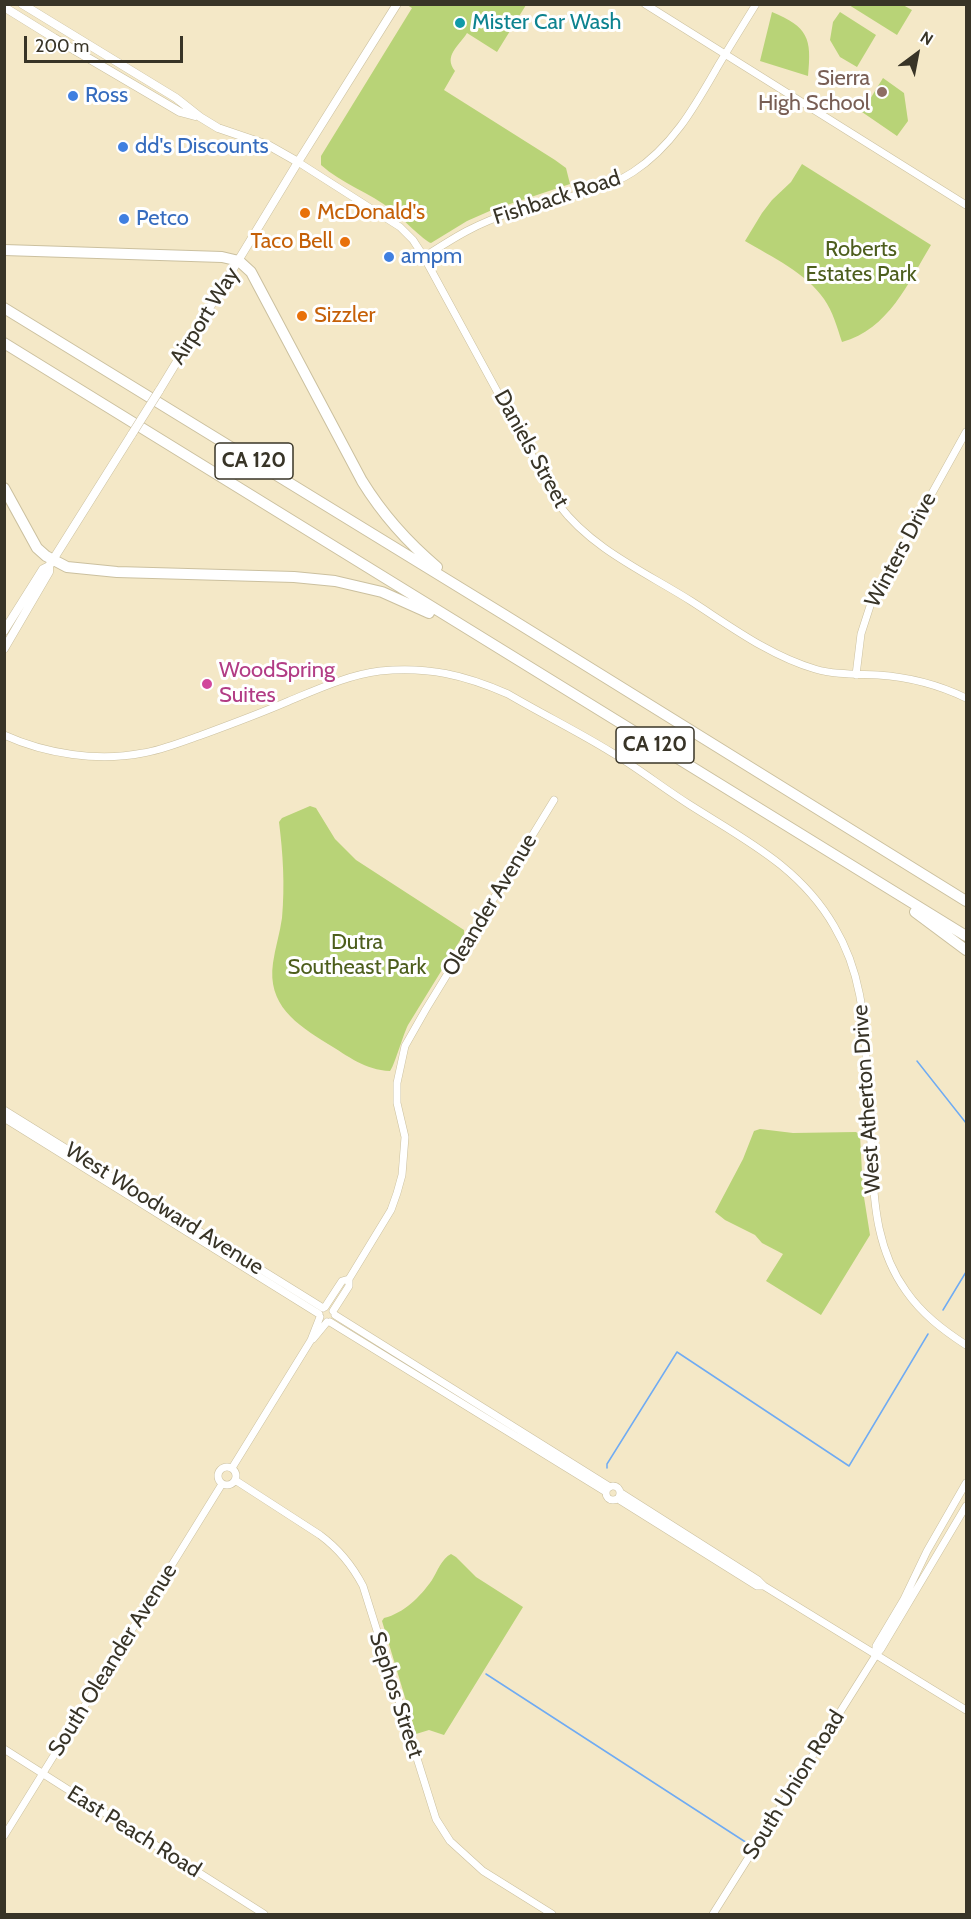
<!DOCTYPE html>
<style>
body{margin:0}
#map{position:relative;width:971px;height:1919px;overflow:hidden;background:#f4e8c7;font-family:Cabin,sans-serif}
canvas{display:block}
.frame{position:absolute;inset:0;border:6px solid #383427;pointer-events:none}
.north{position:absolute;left:887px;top:24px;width:60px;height:60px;-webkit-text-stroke:4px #fff;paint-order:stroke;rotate:32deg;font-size:16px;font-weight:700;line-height:24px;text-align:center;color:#383427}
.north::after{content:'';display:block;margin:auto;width:21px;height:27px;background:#383427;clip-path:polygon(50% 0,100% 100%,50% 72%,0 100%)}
.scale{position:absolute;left:24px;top:36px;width:159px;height:27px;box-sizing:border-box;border:3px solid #383427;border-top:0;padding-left:8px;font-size:18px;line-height:21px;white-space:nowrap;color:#383427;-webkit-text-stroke:4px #fff;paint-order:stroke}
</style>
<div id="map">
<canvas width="971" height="1919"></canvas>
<div class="frame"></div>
<div class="north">N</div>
<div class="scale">200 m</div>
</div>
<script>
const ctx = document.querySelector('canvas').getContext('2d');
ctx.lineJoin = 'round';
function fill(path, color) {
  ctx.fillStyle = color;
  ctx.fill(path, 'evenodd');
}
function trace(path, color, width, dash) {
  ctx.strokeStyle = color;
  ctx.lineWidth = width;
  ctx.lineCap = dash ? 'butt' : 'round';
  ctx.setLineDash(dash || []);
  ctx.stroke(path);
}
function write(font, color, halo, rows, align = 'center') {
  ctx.font = font + ' Cabin,sans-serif';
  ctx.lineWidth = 6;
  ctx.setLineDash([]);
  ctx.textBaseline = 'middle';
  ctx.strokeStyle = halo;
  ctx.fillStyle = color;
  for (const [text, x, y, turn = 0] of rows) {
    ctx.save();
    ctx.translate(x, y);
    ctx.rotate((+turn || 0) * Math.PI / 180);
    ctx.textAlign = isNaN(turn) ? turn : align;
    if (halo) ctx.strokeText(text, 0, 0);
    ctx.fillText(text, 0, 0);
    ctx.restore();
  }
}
fill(new Path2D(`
 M407,5H526L497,52L467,33C459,46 443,56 455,71L444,90L555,160L566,168L570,184L492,210L467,221L431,243C424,241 401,217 392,210C370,193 341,183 321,165V156L412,8Z
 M849,5H903L912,10L897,35Z
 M772,12C808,27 812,38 808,76L760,61Z
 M840,12L876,35L857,67L840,57L830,40L833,22Z
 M883,78L904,93L908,121L897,136L862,112Z
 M802,164L931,245C908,283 889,329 842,342C837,327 833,312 824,299C806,273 772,257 745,241L762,213L772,200L791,182Z
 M310,806L316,808L335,839L356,860L464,930V934L408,1025C403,1035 394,1067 390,1071C365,1070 348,1056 328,1044C296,1024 267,1005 273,963C275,948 280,933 282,918C285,885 283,854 279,822L282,818Z
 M760,1129L793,1133L856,1132L860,1135L863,1191L870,1235L821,1315L766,1281L783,1254L762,1243L755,1235L725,1220L715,1212L743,1159L754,1131Z
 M451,1554L456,1557L476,1577L523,1607L444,1735L429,1730L416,1734L382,1621L384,1618C404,1613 420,1597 432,1580C437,1572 442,1558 451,1554Z`), '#b8d377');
trace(new Path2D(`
 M917,1061L966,1123
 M943,1310L966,1272
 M607,1468V1464L677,1352L849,1466L928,1334
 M486,1674L747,1843`), '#6fabf3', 1.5);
const tertiary = new Path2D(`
 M645,4L966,205
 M298,162L400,227L413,240L424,257L559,505C592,549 645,572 691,601C730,626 770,656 815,669C835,675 857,674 878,675C908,677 939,685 966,698
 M424,257C455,237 477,223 513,212C550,200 601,193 633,172C673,146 695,106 718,66C730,46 743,25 756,4
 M856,675L861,634L871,603L966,432
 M4,735C46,754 98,762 143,753C162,750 181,742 199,736C229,725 259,714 289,701C318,689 348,675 380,671C427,666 465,675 508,694C542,714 577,731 611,752C638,768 663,788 690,805C745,840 800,867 834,926C862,973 864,1018 867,1071C869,1101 870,1131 872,1161C874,1207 878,1252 906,1291C922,1314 943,1330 966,1345
 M4,1110L323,1308
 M4,1118L319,1314
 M325,1307L342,1281L349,1279
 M333,1311L349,1286V1279L391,1210L397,1193L402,1175L405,1137L397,1103V1083L405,1046L426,1009L554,800
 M335,1315L610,1487
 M330,1322L606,1492
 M313,1339L327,1322
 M218 1476a9 9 0 1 1 18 0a9 9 0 1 1-18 0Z
 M232,1468L311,1340L320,1317
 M235,1480L320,1535C339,1549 352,1565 363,1586L436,1819L450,1841L483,1871L552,1914
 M606 1493a7 7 0 1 1 14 0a7 7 0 1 1-14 0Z
 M621,1493L758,1580L764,1586L966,1710
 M618,1499L757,1586H764
 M876,1655V1646L904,1599L927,1551L966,1483
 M4,1749L264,1914
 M4,1836L222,1484
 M713,1914L876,1655L881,1649L966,1506`);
const secondary = new Path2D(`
 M22,4L176,98L200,117L218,128L268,145L298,162
 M4,7L54,38L180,112L195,116
 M159,391L298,162L397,4
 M4,631L43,569L49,566L132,434
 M4,649L49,572V566`);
const motorway = new Path2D(`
 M4,250L222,257L239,261L251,272L362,481C383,515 407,542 437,567
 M4,308L503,614L966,901
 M4,343L966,936
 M4,488L37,548L46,556L67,567L117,572L294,577L335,581L382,592L429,613
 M915,912L966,950`);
trace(tertiary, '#cbc09f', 8);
trace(secondary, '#cbc09f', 9);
trace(motorway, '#cbc09f', 12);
trace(tertiary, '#fff', 7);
trace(secondary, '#fff', 8);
trace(motorway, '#fff', 10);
const secondaryBridge = new Path2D(`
 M132,434L159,391`);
trace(secondaryBridge, '#cbc09f', 9, []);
trace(secondaryBridge, '#fff', 8);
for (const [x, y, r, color] of [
 [460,23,6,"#0f9aa8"],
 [882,92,6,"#8d6e63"],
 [73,96,6,"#3f7fe0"],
 [123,147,6,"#3f7fe0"],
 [305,213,6,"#e8710a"],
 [124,219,6,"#3f7fe0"],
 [345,242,6,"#e8710a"],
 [389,257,6,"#3f7fe0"],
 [302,316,6,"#e8710a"],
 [207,684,6,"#d1479c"]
]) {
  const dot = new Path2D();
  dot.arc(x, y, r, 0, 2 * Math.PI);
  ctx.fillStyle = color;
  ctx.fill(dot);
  trace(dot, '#fff', 2);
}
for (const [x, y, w] of [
 [254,461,78],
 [655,745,78]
]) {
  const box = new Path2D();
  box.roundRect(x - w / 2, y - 18, w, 36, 4.5);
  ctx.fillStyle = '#fff';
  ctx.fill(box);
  trace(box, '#383427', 1.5);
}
write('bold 21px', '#383427', null, [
 ["CA 120",254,461],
 ["CA 120",655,745]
]);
write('22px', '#0d838f', '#fff', [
 ["Mister Car Wash",472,23]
], 'left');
write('22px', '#785e54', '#fff', [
 ["Sierra",870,79],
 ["High School",870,104]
], 'right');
write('22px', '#366cbe', '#fff', [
 ["Ross",85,96],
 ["dd's Discounts",135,147],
 ["Petco",136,219],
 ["ampm",401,257]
], 'left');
write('22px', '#383427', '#fff', [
 ["Fishback Road",557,198,-18],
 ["Airport Way",205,316,-58],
 ["Daniels Street",531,449,61],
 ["Winters Drive",901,550,-62],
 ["Oleander Avenue",490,905,-59],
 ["West Atherton Drive",867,1099,-94],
 ["West Woodward Avenue",164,1209,32],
 ["South Oleander Avenue",113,1660,-58],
 ["Sephos Street",396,1695,72],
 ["South Union Road",794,1785,-58],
 ["East Peach Road",134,1832,32]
]);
write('22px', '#c56008', '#fff', [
 ["McDonald's",317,213],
 ["Taco Bell",333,242,"right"],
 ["Sizzler",314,316]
], 'left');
write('22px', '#4d5e1d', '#fff', [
 ["Roberts",861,250],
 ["Estates Park",861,275],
 ["Dutra",357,943],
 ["Southeast Park",357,968]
]);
write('22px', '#b23c85', '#fff', [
 ["WoodSpring",219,671],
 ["Suites",219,696]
], 'left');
</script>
